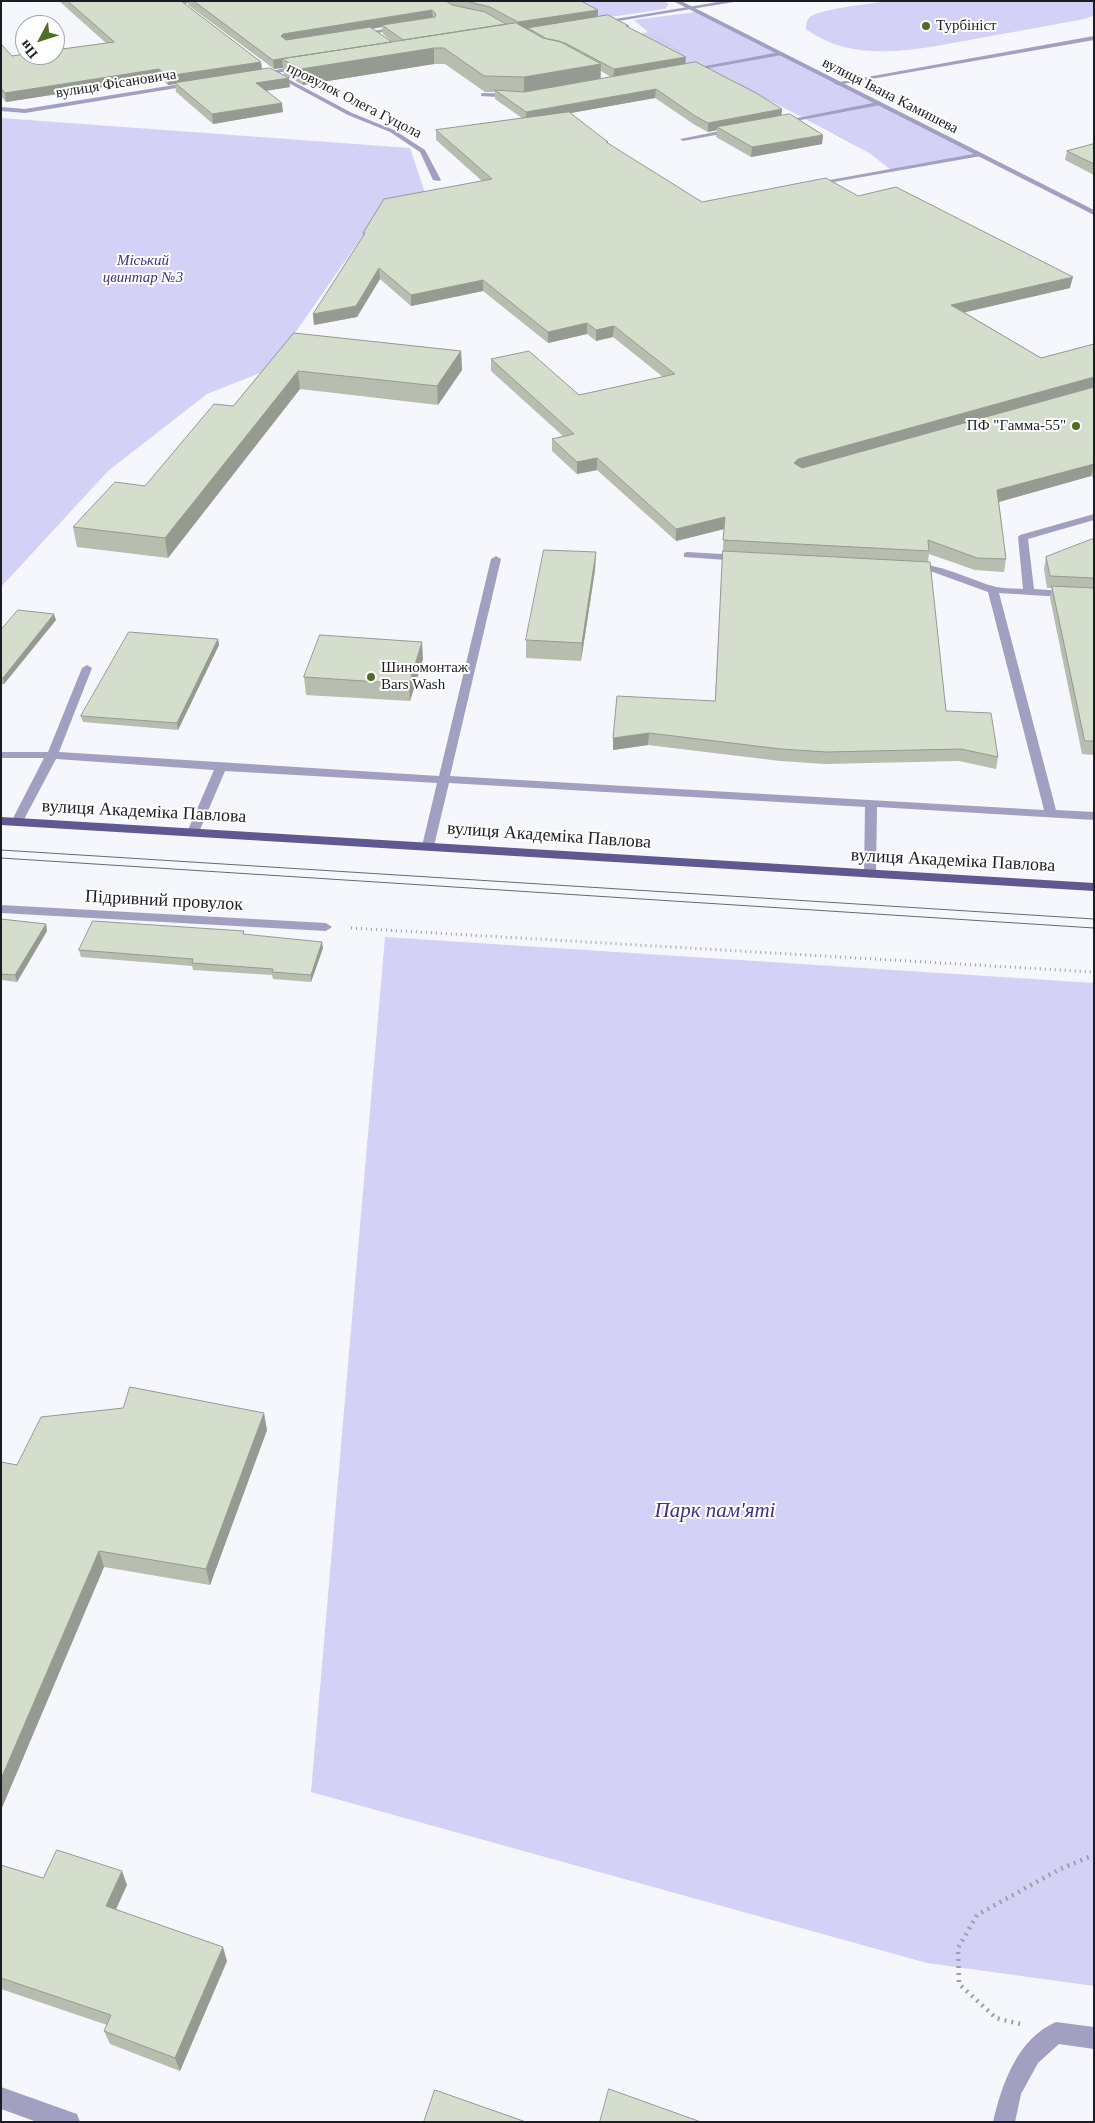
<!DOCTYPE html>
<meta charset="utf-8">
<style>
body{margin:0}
#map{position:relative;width:1095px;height:2123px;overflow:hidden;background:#f6f6fd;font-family:Georgia,serif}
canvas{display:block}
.frame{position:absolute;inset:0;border:2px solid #1c1c22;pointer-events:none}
.north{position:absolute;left:15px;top:15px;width:50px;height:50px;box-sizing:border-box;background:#fff;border:1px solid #a4a4a7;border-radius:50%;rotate:230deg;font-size:14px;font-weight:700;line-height:20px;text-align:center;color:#1c1c22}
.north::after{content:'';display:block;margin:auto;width:18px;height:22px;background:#4e6e25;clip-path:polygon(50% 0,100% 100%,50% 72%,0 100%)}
</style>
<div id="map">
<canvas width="1095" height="2123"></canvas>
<div class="frame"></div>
<div class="north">Пн</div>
</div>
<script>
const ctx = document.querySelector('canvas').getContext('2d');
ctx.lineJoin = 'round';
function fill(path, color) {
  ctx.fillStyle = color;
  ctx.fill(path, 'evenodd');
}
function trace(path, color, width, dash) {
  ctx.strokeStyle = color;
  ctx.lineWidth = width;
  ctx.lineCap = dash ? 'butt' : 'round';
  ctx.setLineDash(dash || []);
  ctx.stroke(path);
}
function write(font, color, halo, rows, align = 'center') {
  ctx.font = font + ' Georgia,serif';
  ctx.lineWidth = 4;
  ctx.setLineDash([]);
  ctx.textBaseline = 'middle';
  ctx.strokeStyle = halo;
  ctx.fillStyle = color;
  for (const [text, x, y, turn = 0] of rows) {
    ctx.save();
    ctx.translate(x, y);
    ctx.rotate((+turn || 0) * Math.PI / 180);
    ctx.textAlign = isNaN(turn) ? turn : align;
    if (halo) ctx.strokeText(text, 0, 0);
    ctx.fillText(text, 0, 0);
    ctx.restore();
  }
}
fill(new Path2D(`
 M571,1H663L669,4L665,9L603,18Z
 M886,1H1094V15L1085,19C1050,25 1015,32 980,38C924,48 856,66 806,29C806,25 806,22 809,18C817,9 871,4 886,1Z
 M696,12L979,155L891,170L868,152L706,67L654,75L615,39L648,32L634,20Z
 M1,118L410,148L425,193L377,215L270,369L207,394L108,471L1,587Z
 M385,937L1094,983V1986L927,1963L311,1792Z`), '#d4d1f7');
trace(new Path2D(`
 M655,36L679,51
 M740,84L774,102
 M835,134L869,153`), '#9f9fa6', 1, [0.5, 2]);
trace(new Path2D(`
 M351,928L1094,972`), '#9f9fa6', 3, [1, 4]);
trace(new Path2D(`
 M1020,2024L996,2018L959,1984L958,1948L977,1915L1060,1869L1094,1855`), '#9f9fa6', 4.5, [2, 5]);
fill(new Path2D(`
 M183,1H193L180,6L177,4Z
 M401,26L403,29L358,36L355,34Z
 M780,52L782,55L687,72L684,70Z
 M483,93L513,94L516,96L513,98L481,96V94Z
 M878,102L881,104L880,105L780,124L777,122Z
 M735,128L738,130L737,131L683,141L680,139Z
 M979,153L981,154V156L817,185L813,183Z
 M1094,514V520L1028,539L1034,589L1094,593V599L999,593L1056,810L1094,812V820L877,807L876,874L870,878L864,874L865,807L449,783L434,846L428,850L422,846L437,783L225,771L199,832L193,836L187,832L214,770L56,759L21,825L17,826L11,822L44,758H1V752H48L82,668L87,665L92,668L59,752L439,776L491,559L496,556L501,559L450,776L1044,810L988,592L933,572L913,571L908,568C923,555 975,582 993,586C1002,589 1014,588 1023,589L1018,537L1020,535Z
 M687,552L740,555L745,558L740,561L684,557V553Z`), '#a2a0c1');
fill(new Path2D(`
 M724,1H740L600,24L597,22Z
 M1094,36V40L837,85L834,83Z
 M302,65L304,68L277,73L352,113L394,130L425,150L441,180L439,181L433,180L420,152L390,132L348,115L272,74L259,76L256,74Z
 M193,82L195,83V85L25,113L1,111V107L25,109Z
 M1,905L326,923L332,927L326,931L1,913Z
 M1056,2022L1094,2027V2049L1059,2044L1038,2063L1021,2094L1015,2122H993C1002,2084 1017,2039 1056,2022Z
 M1,2087L77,2114L80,2122H37L1,2109Z`), '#a2a0c1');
fill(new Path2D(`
 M673,1H681L1094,210V215Z`), '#a2a0c1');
fill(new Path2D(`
 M1,817L1094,883V891L1,825Z`), '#5f5891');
trace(new Path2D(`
 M1,850L1094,919
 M1,858L1094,928`), '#68686f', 1);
fill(new Path2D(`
 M59,1H181L261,62L262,69L290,87L266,91L283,112L213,124L176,92L175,84L168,85L161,78L6,102L1,96V44L12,56L106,43Z
 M188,1H446L453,5L447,1H581L598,17L629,28L685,64L782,109L781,116L823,135L822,144L751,157L716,137L717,130L708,132L695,125L655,98L570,113L608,144L702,202L858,196L1070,288L964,312L1041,358L1094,344V478L1091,476L999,502L1006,559L1004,572L975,570L929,554L928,562L946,711L998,757L996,769L959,761L825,764L780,761L648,745L613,750L715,701L724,529L676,541L597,470L577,474L552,451V439L563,436L491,371V359L579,395L663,377L613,337L596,341L587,334L548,343L483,291L411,306L380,279L357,317L314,325L313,314L363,236V233L482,181L436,140V130L522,118L495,99V92H485L445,64H434L303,85L284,75L283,68L274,69L188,5ZM382,27L383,34L393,42L373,29ZM601,71L611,77L601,79Z
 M1094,144V175L1065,160L1067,151Z
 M294,333L461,351L462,370L438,405L300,389L168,558L77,547L73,527L145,486L233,406Z
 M1094,539V755L1082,754L1050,598L1052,588H1047L1044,569L1046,557Z
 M596,552L595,570L581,661L526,658V640Z
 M56,620L4,684H1V630Z
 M218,639L219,645L178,730L83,722L81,716Z
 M423,659L410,701L306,695L304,677Z
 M1,919L46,924L47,931L17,982L1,980Z
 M244,931V934L323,948L311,982L273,979L272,975L193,970L192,966L81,957L79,950Z
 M267,1430L210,1585L104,1567L1,1810V1462L17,1465Z
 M1,1865L43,1878L127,1885L116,1909L227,1961L180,2071L110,2044L104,2031L107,2025L1,1989Z`), '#b7beb0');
fill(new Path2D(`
 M432,10L433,19L382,25V27L284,43L281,36L283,34Z
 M598,10V19L528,28V30L518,31V22Z
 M392,42L282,59L283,68L274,69L273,60Z
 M434,48V64L303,85L301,69Z
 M686,57L685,66L613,78L614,69Z
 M261,62L262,71L175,83V84L168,85L167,76Z
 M601,64L600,80L524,93V77Z
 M159,69L161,78L6,102L5,93Z
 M289,78L290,87L257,92L256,83Z
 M656,89L655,98L526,121V112Z
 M282,103L283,112L213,124L212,114Z
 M782,109L781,118L717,127V130L708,132V123Z
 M823,135L822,144L751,157L752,147Z
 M379,268L380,279L357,317L314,325L313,314Z
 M1073,277L1070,288L949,316L951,305Z
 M483,280V291L411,306V295Z
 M587,323V334L548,343V332Z
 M614,326L613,337L596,341V330Z
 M461,351L462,370L438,405L437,386Z
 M298,371L300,389L168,558L165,538Z
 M1094,377V388L793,475L794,463L798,459Z
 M597,458V470L577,474V462Z
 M1094,464L1091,476L995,503L997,490Z
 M725,517L724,529L676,541V529Z
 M596,552L595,570L581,661L582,643Z
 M54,614L56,620L4,684L3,678Z
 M218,639L219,645L178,730L177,723Z
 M422,642L423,659L410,701L409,684Z
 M649,733L648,745L613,750V738Z
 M46,924L47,931L17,982L15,975Z
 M322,942L323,948L311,982V975Z
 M264,1413L267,1430L210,1585L206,1569Z
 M99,1551L104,1567L1,1810V1779Z
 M122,1871L127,1885L111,1920L106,1906Z
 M223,1947L227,1961L180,2071L175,2058Z`), '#959b90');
const building = new Path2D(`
 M68,1H181L261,62L167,76L159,69L5,93L1,88V44L12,56L25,54V55H55V50L114,42Z
 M194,1H446L452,5L485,12L506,24L403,40L382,25L435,17L436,14L432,10L283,34L281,36L286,40L370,27L392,42L273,60Z
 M465,1H581L598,10L518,22L490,7Z
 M608,15L629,26H626L686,57L614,69L565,43L547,39L528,28Z
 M516,23L543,38L559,41L601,64L524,77L484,76L444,48H434L301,69L282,59Z
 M696,62L756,93L782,109L708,123L695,116L656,89L526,112L495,90L524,92Z
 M270,68L289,78L256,83L282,103L212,114L175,83Z
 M569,112L608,142H606L702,202L826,178L858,196L896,187L1073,277L951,305L1041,358L1094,344V377L798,459L794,463L802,468L1094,387V464L997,490L1006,559L977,558L928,540L929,551L723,540L725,517L676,529L597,458L577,462L552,439L574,434L491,359L529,351L579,395L675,374L614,326L596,330L587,323L548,332L483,280L411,295L379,268L356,306L313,314L365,233H363L384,199L492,179L436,130Z
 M790,114L823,135L752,147L717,127Z
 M1094,144V164L1067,151Z
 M294,333L461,351L437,386L298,371L165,538L73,527L115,482L145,486L214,404L233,406Z
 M1092,539H1094V578L1050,576L1046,557Z
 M544,550L596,552L582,643L526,640Z
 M723,551L930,562L946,711L991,713L998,757L961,749L827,752L781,749L649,733L613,738L617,696L715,701Z
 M1052,586L1094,588V741H1085Z
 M18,610L54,614L3,678H1V630Z
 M129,632L218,639L177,723L81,716Z
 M320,635L422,642L409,684L304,677Z
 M1,919L46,924L15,975L1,974Z
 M93,921L244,931L243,934L322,942L311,975L272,972L273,969L192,963L193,959L79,950Z
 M130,1387L264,1413L206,1569L99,1551L1,1779V1462L17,1465L41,1417L123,1408Z
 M57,1850L122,1871L106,1906L223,1947L175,2058L104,2031L111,2015L1,1978V1865L43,1878Z
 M609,2089L701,2122H600Z
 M435,2090L526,2122H424Z`);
fill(building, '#d5ddcd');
trace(building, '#959b90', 1);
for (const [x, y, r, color] of [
 [926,26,5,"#4e6e25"],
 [1076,426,5,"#4e6e25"],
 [371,677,5,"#4e6e25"]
]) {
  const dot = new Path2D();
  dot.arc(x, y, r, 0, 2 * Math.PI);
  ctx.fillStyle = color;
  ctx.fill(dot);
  trace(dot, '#fff', 2);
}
write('15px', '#1c1c22', '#fff', [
 ["Турбініст",936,26],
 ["ПФ \"Гамма-55\"",1066,426,"right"],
 ["Шиномонтаж",381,668],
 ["Bars Wash",381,685]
], 'left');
write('15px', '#1c1c22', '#fff', [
 ["вулиця Фісановича",116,84,-9],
 ["вулиця Івана Камишева",890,96,27],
 ["провулок Олега Гуцола",354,101,27]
]);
write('italic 15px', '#422f85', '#fff', [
 ["Міський",143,261],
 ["цвинтар №3",143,278]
]);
write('18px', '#1c1c22', '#fff', [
 ["вулиця Академіка Павлова",144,812,3],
 ["вулиця Академіка Павлова",549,836,4],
 ["вулиця Академіка Павлова",953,861,3],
 ["Підривний провулок",164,901,3]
]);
write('italic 21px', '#422f85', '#fff', [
 ["Парк пам'яті",715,1511]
]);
</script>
